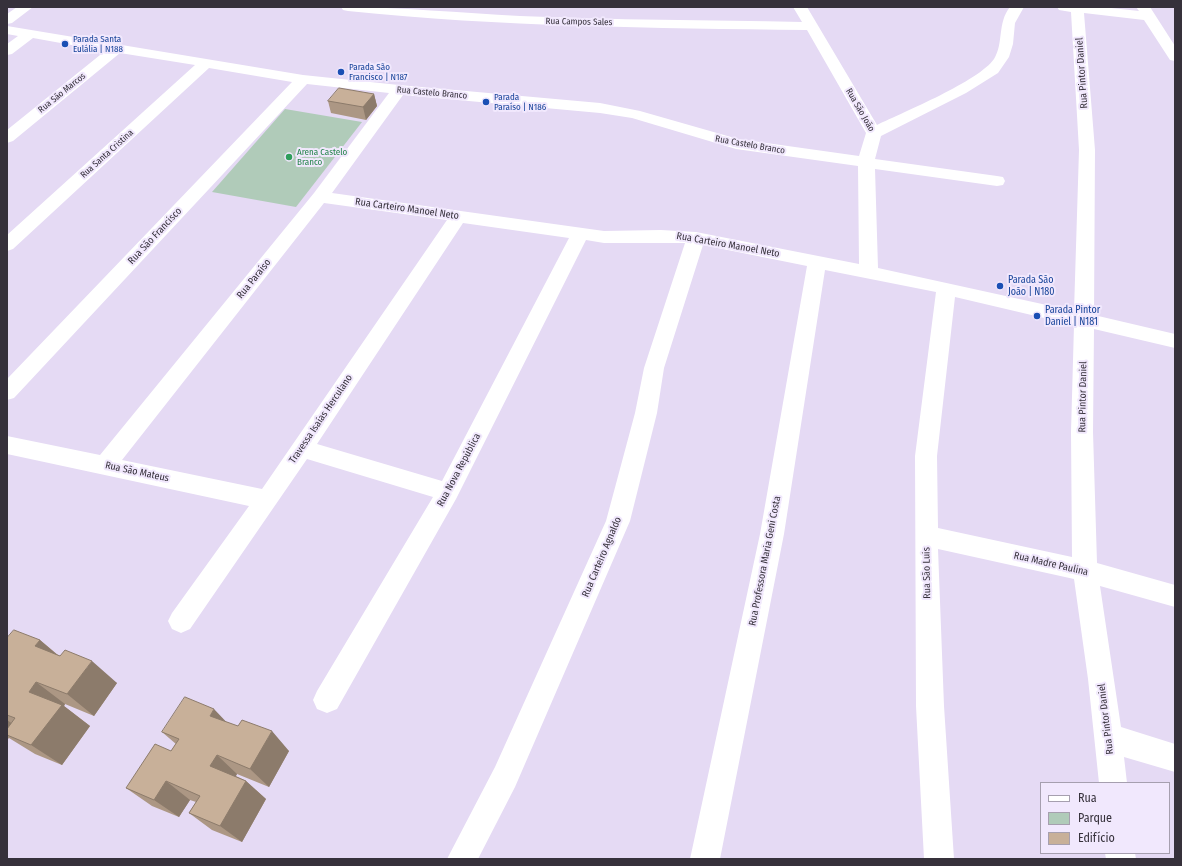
<!DOCTYPE html>
<meta charset="utf-8">
<style>
body{margin:0}
#map{position:relative;width:1182px;height:866px;overflow:hidden;background:#e5daf4;font-family:"Fira Sans Condensed",sans-serif}
canvas{display:block}
.frame{position:absolute;inset:0;border:8px solid #36313b;pointer-events:none}
.legend{position:absolute;left:1040px;top:782px;width:130px;height:72px;box-sizing:border-box;background:#f1e8fd;border:1px solid #a69faf;margin:0;padding:5px 7px;list-style:none;font-size:12px;color:#36313b}
.legend li{display:flex;align-items:center;gap:8px;height:20px}
.legend b{width:20px;border:1px solid #a69faf}
</style>
<div id="map">
<canvas width="1182" height="866"></canvas>
<div class="frame"></div>
<ul class="legend">
<li><b style="height:5px;background:#fff"></b>Rua</li>
<li><b style="height:11px;background:#b0cbb9"></b>Parque</li>
<li><b style="height:11px;background:#c8b099"></b>Edifício</li>
</ul>
</div>
<script>
const ctx = document.querySelector('canvas').getContext('2d');
ctx.lineJoin = 'round';
function fill(path, color) {
  ctx.fillStyle = color;
  ctx.fill(path, 'evenodd');
}
function trace(path, color, width, dash) {
  ctx.strokeStyle = color;
  ctx.lineWidth = width;
  ctx.lineCap = dash ? 'butt' : 'round';
  ctx.setLineDash(dash || []);
  ctx.stroke(path);
}
function write(font, color, halo, rows, align = 'center') {
  ctx.font = font + ' "Fira Sans Condensed",sans-serif';
  ctx.lineWidth = 4;
  ctx.setLineDash([]);
  ctx.textBaseline = 'middle';
  ctx.strokeStyle = halo;
  ctx.fillStyle = color;
  for (const [text, x, y, turn = 0] of rows) {
    ctx.save();
    ctx.translate(x, y);
    ctx.rotate((+turn || 0) * Math.PI / 180);
    ctx.textAlign = isNaN(turn) ? turn : align;
    if (halo) ctx.strokeText(text, 0, 0);
    ctx.fillText(text, 0, 0);
    ctx.restore();
  }
}
fill(new Path2D(`
 M285,109L362,122L296,207L212,192Z`), '#b0cbb9');
fill(new Path2D(`
 M17,7H33L12,23L7,24V14Z
 M341,7C401,7 460,13 520,16C614,20 708,20 802,22L793,7H807L877,125C904,112 979,81 994,59C1004,43 997,23 1010,7H1024L1015,23L1013,44L1009,57L998,73L966,93L881,136L875,159L997,176L1003,177L1005,181L1003,185L997,186L875,169L878,268L1074,311L1079,150L1071,12L1059,10L1057,7H1102L1139,11L1136,7H1150L1175,46V61L1170,60L1144,20L1084,13L1095,150L1094,315L1175,334V348L1094,329L1093,432L1097,563L1175,585V607L1100,586L1121,727L1175,744V772L1124,757L1127,783H1099L1088,679L1074,579L938,549L944,706L954,859H924L916,706L915,456L936,292L825,270L784,534L720,859H690L760,534L807,266L703,245L664,368L657,413L630,521L515,787L478,859H447L495,767L606,521L635,413L644,368L685,243H604L586,240L456,499L337,709L327,713L317,709L313,700L317,691L433,497L307,459L190,629L181,633L172,629L168,621L172,613L249,506L7,454V436L100,455L314,193L389,93L307,84L14,398L7,400V379L292,82L209,68L13,249L7,251V235L195,65L120,53L13,141L7,143V130L105,51L33,38L12,54L7,55V44L18,36L7,34V26L303,75L399,85L600,103L640,111L738,139L859,156L866,133L807,30C653,28 501,27 348,11L343,10ZM403,95L600,113L632,118L736,149L858,166L859,264L696,232L661,230L604,231L332,193ZM324,203L447,220L262,489L122,460ZM463,223L569,238L442,481L317,444ZM955,297L1074,325L1071,432L1072,557L938,528L937,456Z
 M1105,853H1135L1136,859H1106Z`), '#fff');
fill(new Path2D(`
 M374,94L377,106L366,120L331,113L328,101Z
 M7,638L40,640L58,655L117,683L94,716L65,704L64,706L90,726L62,765L35,754L9,738L7,740Z
 M227,722L289,751L269,787L237,774L236,776L246,781L266,799L242,842L212,830L189,813L196,802L190,800L179,817L152,806L126,788L171,751L176,744L162,732Z`), '#ac9784');
fill(new Path2D(`
 M374,94L377,106L366,120L363,107Z
 M40,640L68,664L35,646Z
 M92,661L117,683L94,716L67,694Z
 M36,682L65,704L64,706L90,726L62,765L31,745L29,692Z
 M214,709L234,730L210,716Z
 M7,720L17,727L7,735Z
 M272,731L289,751L269,787L250,769Z
 M217,755L237,774L231,784L210,766Z
 M166,781L190,800L179,817L154,800Z
 M246,781L266,799L242,842L220,826Z`), '#8c7b6b');
const building = new Path2D(`
 M339,88L374,94L363,107L328,101Z
 M14,630L40,640L35,646L60,656L65,650L92,661L67,694L36,682L29,692L62,705L31,745L7,735V729L15,718L7,715V638Z
 M185,697L214,709L210,716L238,726L242,720L272,731L250,769L217,755L210,766L246,781L220,826L189,813L200,796L166,781L154,800L126,788L155,744L171,751L179,739L162,732Z`);
fill(building, '#c8b099');
trace(building, '#8c7b6b', 1);
for (const [x, y, r, color] of [
 [65,44,4,"#1a4fb4"],
 [341,72,4,"#1a4fb4"],
 [486,102,4,"#1a4fb4"],
 [289,157,4,"#2e9e5b"],
 [1000,286,4,"#1a4fb4"],
 [1037,316,4,"#1a4fb4"]
]) {
  const dot = new Path2D();
  dot.arc(x, y, r, 0, 2 * Math.PI);
  ctx.fillStyle = color;
  ctx.fill(dot);
  trace(dot, '#f1e8fd', 1.5);
}
write('9px', '#36313b', '#f1e8fd', [
 ["Rua Campos Sales",579,22,1],
 ["Rua São Marcos",62,93,-39],
 ["Rua Castelo Branco",432,93,5],
 ["Rua São João",860,110,60],
 ["Rua Castelo Branco",750,145,10],
 ["Rua Santa Cristina",107,154,-42]
]);
write('9px', '#164399', '#f1e8fd', [
 ["Parada Santa",73,39],
 ["Eulália | N188",73,49],
 ["Parada São",349,67],
 ["Francisco | N187",349,77],
 ["Parada",494,97],
 ["Paraíso | N186",494,107]
], 'left');
write('9px', '#27864d', '#f1e8fd', [
 ["Arena Castelo",297,152],
 ["Branco",297,162]
], 'left');
write('10px', '#36313b', '#f1e8fd', [
 ["Rua Pintor Daniel",1082,73,-94],
 ["Rua Carteiro Manoel Neto",407,209,8],
 ["Rua São Francisco",155,236,-47],
 ["Rua Carteiro Manoel Neto",728,245,10],
 ["Rua Paraíso",254,279,-51],
 ["Rua Pintor Daniel",1083,397,-89],
 ["Travessa Isaías Herculano",321,419,-56],
 ["Rua Nova República",459,470,-62],
 ["Rua São Mateus",137,472,12],
 ["Rua Carteiro Agnaldo",602,557,-67],
 ["Rua Professora Maria Geni Costa",765,561,-79],
 ["Rua Madre Paulina",1051,564,13],
 ["Rua São Luis",927,573,-91],
 ["Rua Pintor Daniel",1106,719,-97]
]);
write('10px', '#164399', '#f1e8fd', [
 ["Parada São",1008,280],
 ["João | N180",1008,292],
 ["Parada Pintor",1045,310],
 ["Daniel | N181",1045,322]
], 'left');
</script>
